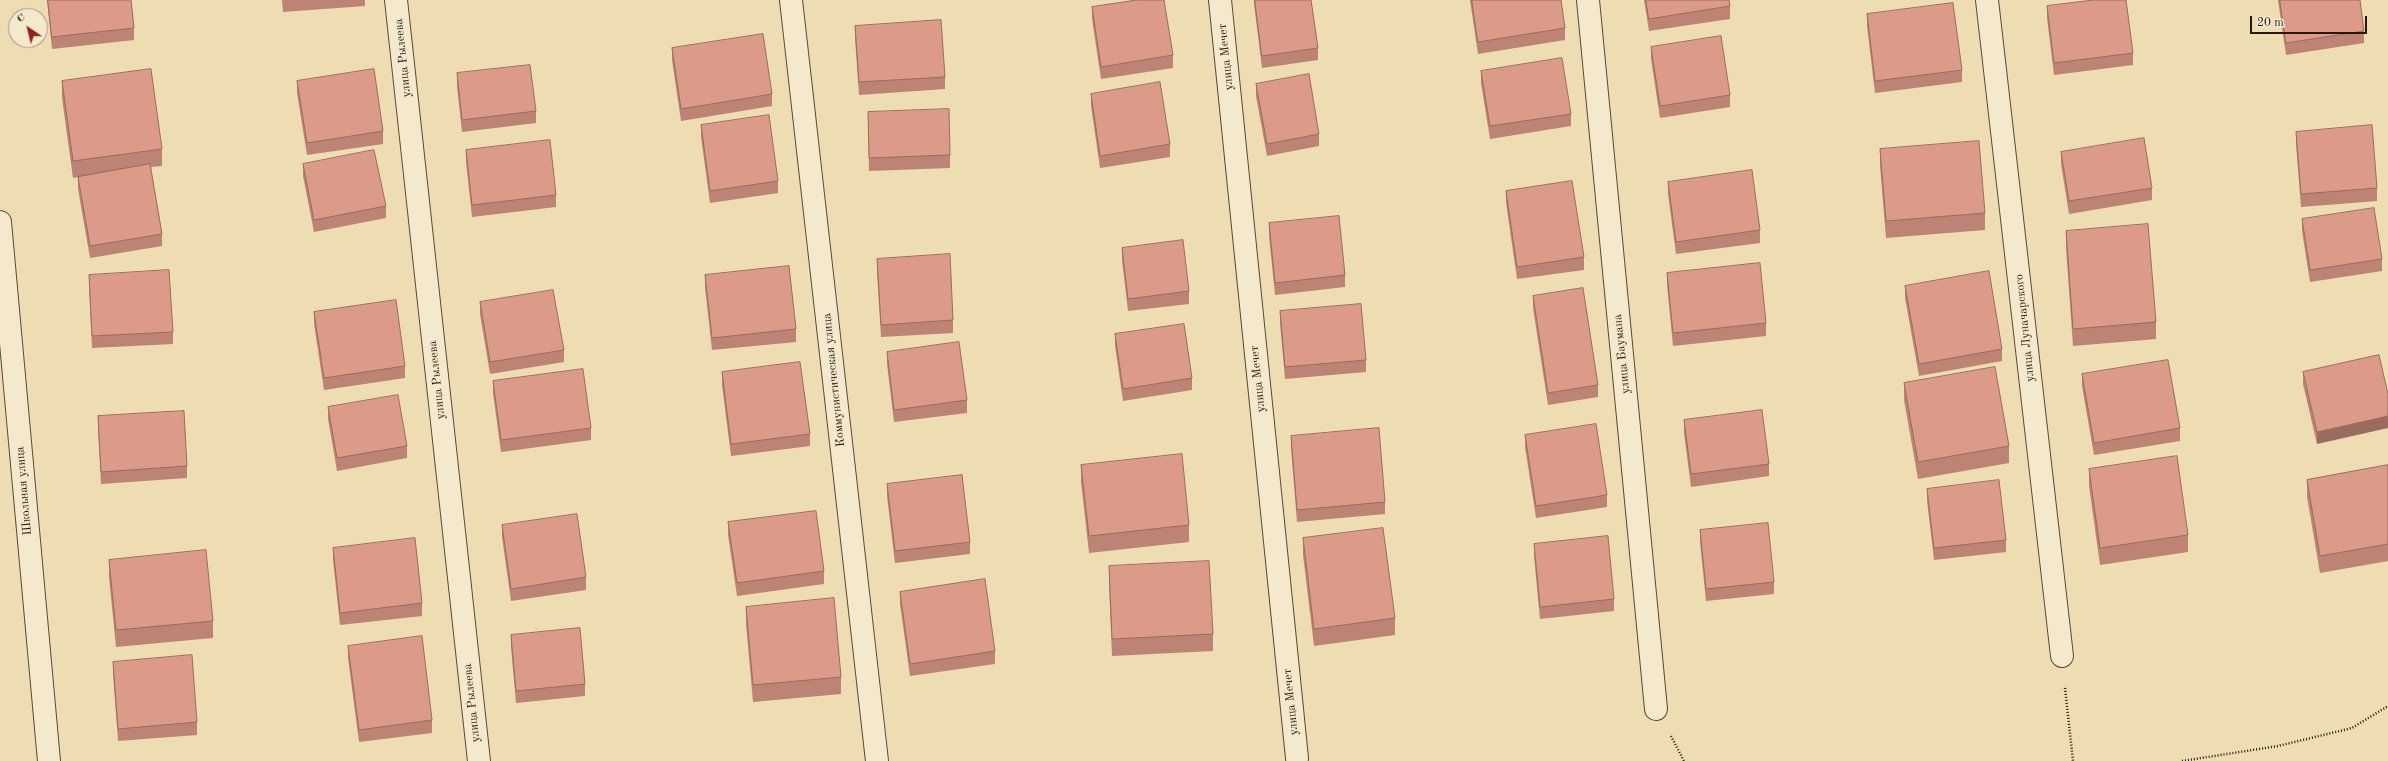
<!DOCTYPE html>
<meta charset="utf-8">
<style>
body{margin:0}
#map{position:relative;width:2388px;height:761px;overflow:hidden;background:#eedcb2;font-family:"Old Standard TT",serif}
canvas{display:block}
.north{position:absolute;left:8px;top:8px;width:40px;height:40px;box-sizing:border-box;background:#f4e8cd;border:1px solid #a19581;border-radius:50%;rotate:325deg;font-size:11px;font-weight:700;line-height:16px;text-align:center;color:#25190e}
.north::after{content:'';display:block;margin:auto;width:14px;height:18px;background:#8f2418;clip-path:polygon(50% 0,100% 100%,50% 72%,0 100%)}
.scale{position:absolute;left:2250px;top:16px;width:117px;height:18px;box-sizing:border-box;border:2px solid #25190e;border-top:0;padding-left:5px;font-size:12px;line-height:14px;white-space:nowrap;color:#25190e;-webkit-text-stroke:3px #f4e8cd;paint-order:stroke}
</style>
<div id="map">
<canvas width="2388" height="761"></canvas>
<div class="north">С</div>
<div class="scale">20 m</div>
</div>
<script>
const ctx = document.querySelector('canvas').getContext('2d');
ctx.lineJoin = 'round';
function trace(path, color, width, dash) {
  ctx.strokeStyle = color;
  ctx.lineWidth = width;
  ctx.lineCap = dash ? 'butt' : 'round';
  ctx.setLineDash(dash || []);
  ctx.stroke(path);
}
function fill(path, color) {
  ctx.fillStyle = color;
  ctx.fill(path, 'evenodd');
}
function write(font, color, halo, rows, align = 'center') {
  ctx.font = font + ' "Old Standard TT",serif';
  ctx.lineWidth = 3;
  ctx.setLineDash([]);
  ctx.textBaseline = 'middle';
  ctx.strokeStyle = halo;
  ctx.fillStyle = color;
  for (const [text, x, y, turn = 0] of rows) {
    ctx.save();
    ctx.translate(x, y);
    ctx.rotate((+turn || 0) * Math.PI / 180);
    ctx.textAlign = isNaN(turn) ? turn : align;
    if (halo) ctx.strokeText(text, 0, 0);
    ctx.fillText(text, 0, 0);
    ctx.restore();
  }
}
const street = new Path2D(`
 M396,0L479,761
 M791,0L877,761
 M1220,0L1297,758
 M1588,0L1656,709
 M1987,0L2062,656
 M0,222L49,761`);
trace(street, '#574a37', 24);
trace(new Path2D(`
 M2065,688L2073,761
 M1671,736L1684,761
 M2182,761L2278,746L2352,728L2388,706`), '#25190e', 2.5, [1, 2]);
trace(street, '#f4e8cd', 22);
fill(new Path2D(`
 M47,0H131L134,28V40L52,49Z
 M282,0H365V6L283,12Z
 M1254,0H1311L1318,48V60L1262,68L1254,4Z
 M1470,0H1561L1565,28V40L1478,54Z
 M1644,0H1729L1730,6V19L1649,31Z
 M2278,0H2360L2364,31V43L2286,55Z
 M2047,6L2133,53V65L2054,75L2047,18Z
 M1092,7L1173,55V68L1101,79L1092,19Z
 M1867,14L1962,70V82L1875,93L1867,26Z
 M855,26L945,77V89L859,95L855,38Z
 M1651,47L1730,95V107L1660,118L1651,59Z
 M672,48L772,94V106L681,121L672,60Z
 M1481,71L1571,114V126L1490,139L1481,83Z
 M457,73L536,111V123L462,132L457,86Z
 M62,81L162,149V166L151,167L162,234V246L90,258L78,189V177L73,178L62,98Z
 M297,81L383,131V144L307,155L297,93Z
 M1256,84L1319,134V146L1267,156L1256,96Z
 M1091,94L1170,144V157L1100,168L1091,106Z
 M868,112L950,155V168L869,171Z
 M701,125L778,181V193L710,203L701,137Z
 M2296,132L2377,188V201L2301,207L2296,144Z
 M1880,149L1985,213V230L1886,238L1880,166Z
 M466,150L556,195V207L472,217L466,162Z
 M2061,152L2152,188V200L2069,214L2061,164Z
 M303,164L386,206V218L314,232L303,176Z
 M1668,182L1760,230V243L1676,254L1668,194Z
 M1506,191L1584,257V270L1517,279L1506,203Z
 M2302,219L2382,259V271L2310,282L2302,231Z
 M1269,223L1345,275V287L1275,295L1269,236Z
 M2066,231L2156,322V339L2073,346L2066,248Z
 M1122,248L1189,291V304L1128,311L1122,260Z
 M877,259L953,320V333L881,337L877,271Z
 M1667,273L1766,323V336L1673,346L1667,285Z
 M89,275L173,332V344L92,348L89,287Z
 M705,275L796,329V342L712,350L705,287Z
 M1905,286L2002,349V361L1919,376L1905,298Z
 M1533,296L1598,385V397L1548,405L1533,308Z
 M480,302L564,350V362L490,374L480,314Z
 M1280,311L1366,360V372L1285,379L1280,323Z
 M314,312L405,366V378L324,390L314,324Z
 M1115,334L1192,378V390L1123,401L1115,346Z
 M887,352L967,400V413L894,422L887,364Z
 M2379,355L2317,444L2303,384V372Z
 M722,372L810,434V446L731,456L722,385Z
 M2082,374L2180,428V441L2094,455L2082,386Z
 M493,381L591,428V440L501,452L493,393Z
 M1904,383L2009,446V463L1918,479L1904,400Z
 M328,407L407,446V458L337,471L328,419Z
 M98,416L187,466V478L101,484L98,428Z
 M1684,420L1769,464V476L1691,487L1684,433Z
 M1525,435L1607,495V507L1536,518L1525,447Z
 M1291,436L1385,502V514L1297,522L1291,448Z
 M1081,465L1189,525V542L1089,553L1081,482Z
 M2388,465V561L2320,573L2307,497V480Z
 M2089,469L2188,535V552L2100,565L2089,486Z
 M887,484L970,542V554L895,563L887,496Z
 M1927,489L2006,540V552L1934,560L1927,501Z
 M728,522L824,571V584L737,596L728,535Z
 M502,525L586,577V590L511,601L502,537Z
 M1700,530L1774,582V594L1706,601L1700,542Z
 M1303,538L1395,618V635L1314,646L1303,555Z
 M1534,544L1614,599V611L1540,619L1534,556Z
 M333,548L422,603V616L340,625L333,560Z
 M109,560L213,621V638L116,647L109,577Z
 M1109,566L1213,634V651L1112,656L1109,583Z
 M900,592L995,651V664L910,676L900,604Z
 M746,607L841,677V694L753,702L746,624Z
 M511,635L585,684V696L516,703L511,647Z
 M348,646L432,720V733L359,742L348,658Z
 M113,662L197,722V735L118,741L113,674Z`), '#bd8475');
fill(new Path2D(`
 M2388,416V428L2317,444V432Z`), '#9a6c5f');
const building = new Path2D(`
 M48,0H131L134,28L52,37Z
 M1137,0H1164L1173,55L1101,67L1092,7Z
 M1255,0H1311L1318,48L1262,56Z
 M1472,0H1561L1565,28L1478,42Z
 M1646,0H1729L1730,6L1649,19Z
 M2094,0H2126L2133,53L2054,63L2047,6Z
 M2280,0H2360L2364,31L2286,43Z
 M1953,3L1962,70L1875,81L1867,14Z
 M941,20L945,77L859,82L855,26Z
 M763,34L772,94L681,109L672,48Z
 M1721,36L1730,95L1660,106L1651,47Z
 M1562,58L1571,114L1490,126L1481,71Z
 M530,65L536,111L462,120L457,73Z
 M151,69L162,149L73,161L62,81Z
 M374,69L383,131L307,143L297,81Z
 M1309,74L1319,134L1267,144L1256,84Z
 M1160,82L1170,144L1100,156L1091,94Z
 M949,109L950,155L869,158L868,112Z
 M769,115L778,181L710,191L701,125Z
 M2372,125L2377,188L2301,194L2296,132Z
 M2144,138L2152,188L2069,201L2061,152Z
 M550,140L556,195L472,205L466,150Z
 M1979,141L1985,213L1886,221L1880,149Z
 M374,150L386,206L314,220L303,164Z
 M150,164L162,234L90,246L78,177Z
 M1752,170L1760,230L1676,242L1668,182Z
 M1572,181L1584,257L1517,267L1506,191Z
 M2374,208L2382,259L2310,270L2302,219Z
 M1339,216L1345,275L1275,283L1269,223Z
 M2148,224L2156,322L2073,329L2066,231Z
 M1183,240L1189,291L1128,299L1122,248Z
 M950,254L953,320L881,325L877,259Z
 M1760,263L1766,323L1673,333L1667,273Z
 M789,266L796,329L712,338L705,275Z
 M169,270L173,332L92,336L89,275Z
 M1989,271L2002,349L1919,364L1905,286Z
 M1583,288L1598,385L1548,393L1533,296Z
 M553,290L564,350L490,362L480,302Z
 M396,300L405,366L324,378L314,312Z
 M1361,304L1366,360L1285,367L1280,311Z
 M1184,324L1192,378L1123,389L1115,334Z
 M959,342L967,400L894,410L887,352Z
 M2379,355L2388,394V416L2317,432L2303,372Z
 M2168,360L2180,428L2094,443L2082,374Z
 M800,362L810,434L731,444L722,372Z
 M1995,367L2009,446L1918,462L1904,383Z
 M583,369L591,428L501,440L493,381Z
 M398,395L407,446L337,458L328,407Z
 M1762,410L1769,464L1691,474L1684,420Z
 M184,411L187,466L101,472L98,416Z
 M1596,424L1607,495L1536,506L1525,435Z
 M1379,428L1385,502L1297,510L1291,436Z
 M1182,454L1189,525L1089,536L1081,465Z
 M2177,456L2188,535L2100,548L2089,469Z
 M2388,465V544L2320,556L2307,480Z
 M962,475L970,542L895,551L887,484Z
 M1999,480L2006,540L1934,548L1927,489Z
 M816,511L824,571L737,583L728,522Z
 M577,514L586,577L511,589L502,525Z
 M1768,523L1774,582L1706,589L1700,530Z
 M1383,528L1395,618L1314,629L1303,538Z
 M1608,536L1614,599L1540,607L1534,544Z
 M415,538L422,603L340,613L333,548Z
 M206,550L213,621L116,630L109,560Z
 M1209,561L1213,634L1112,639L1109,566Z
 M985,579L995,651L910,664L900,592Z
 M834,598L841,677L753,685L746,607Z
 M580,628L585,684L516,691L511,635Z
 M422,636L432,720L359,730L348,646Z
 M192,655L197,722L118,729L113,662Z`);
fill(building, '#dc9a88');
trace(building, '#9a6c5f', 1);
write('12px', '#25190e', '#f4e8cd', [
 ["улица Мечет",1226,57,-96],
 ["улица Рылеева",403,58,-96],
 ["улица Луначарского",2025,328,-96],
 ["улица Баумана",1622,354,-96],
 ["улица Мечет",1258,379,-96],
 ["улица Рылеева",437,380,-96],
 ["Коммунистическая улица",834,380,-96],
 ["Школьная улица",24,491,-95],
 ["улица Мечет",1291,702,-96],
 ["улица Рылеева",472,703,-96]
]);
</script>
